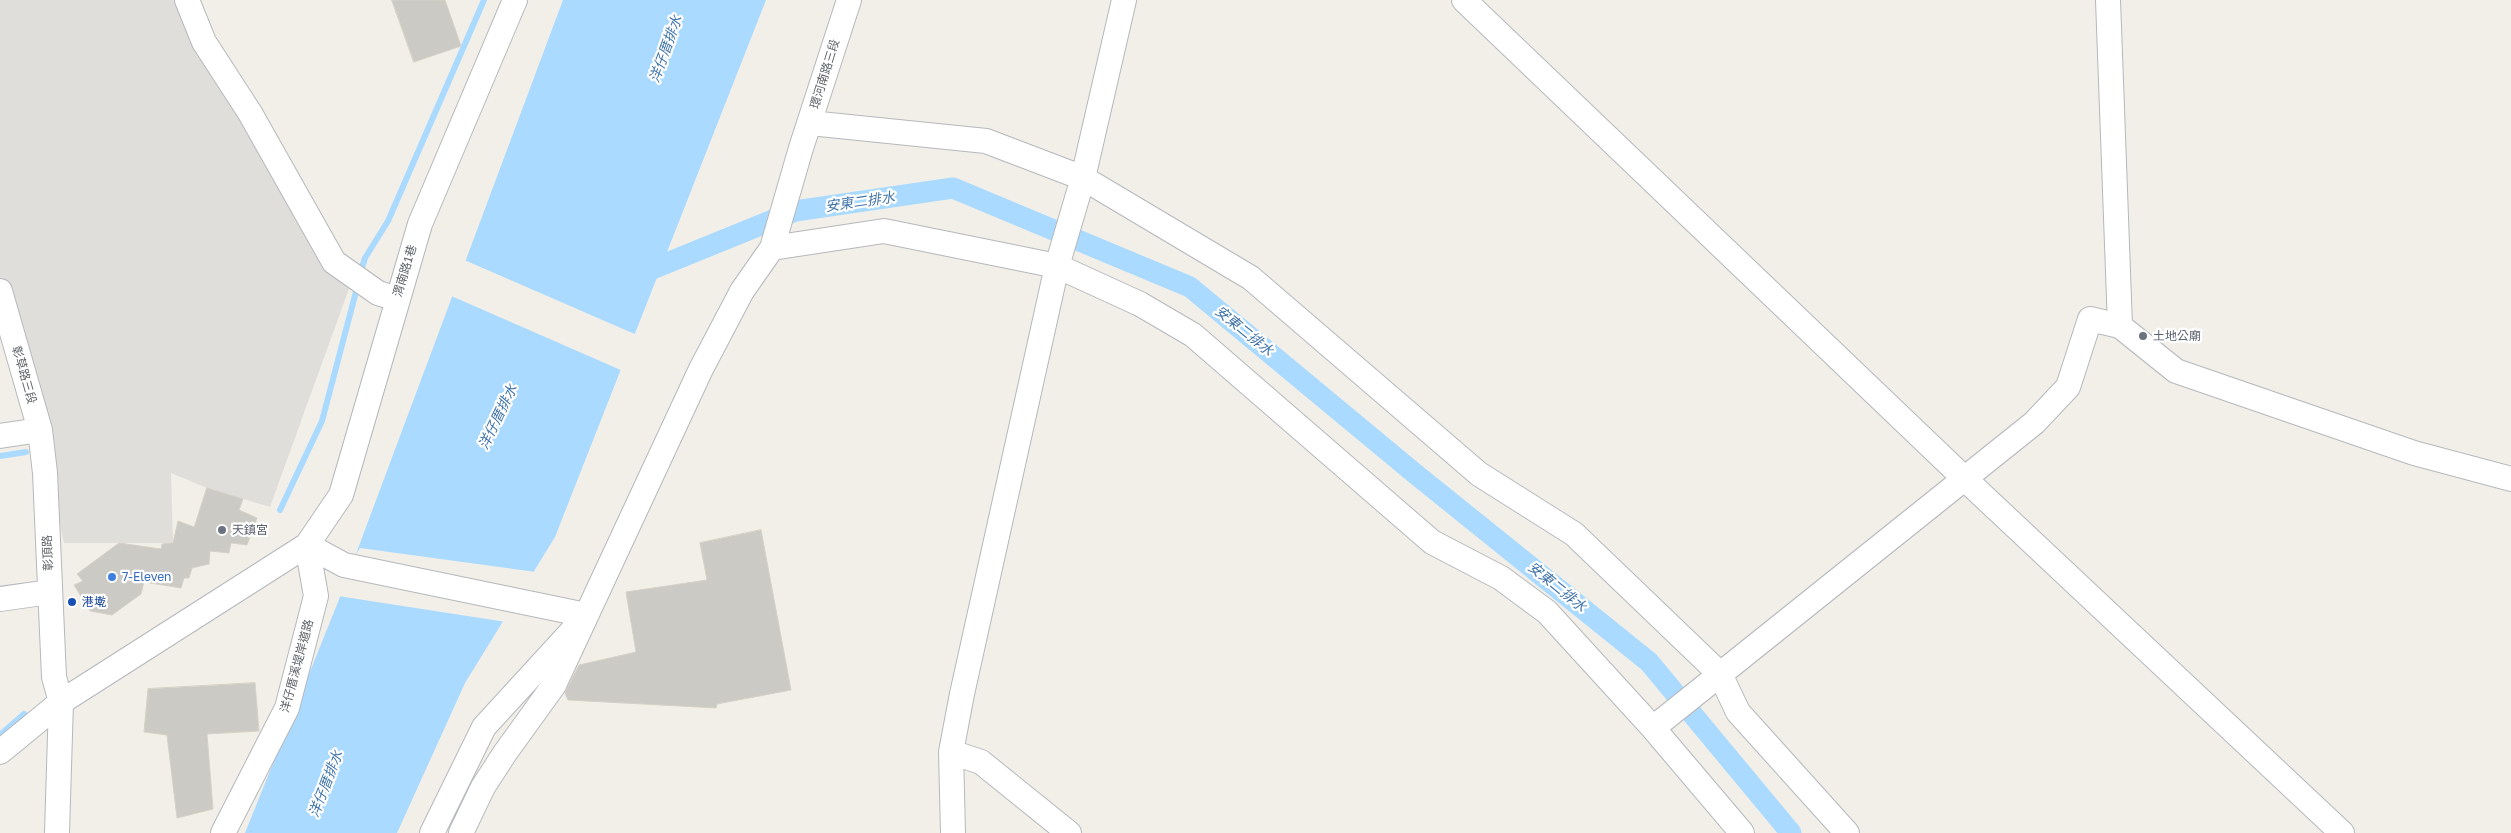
<!DOCTYPE html>
<meta charset="utf-8">
<style>
body{margin:0}
canvas{display:block;background:#f1efe8}
</style>
<canvas width="2511" height="833"></canvas>
<script>
const ctx = document.querySelector('canvas').getContext('2d');
ctx.lineJoin = 'round';
function fill(path, color) {
  ctx.fillStyle = color;
  ctx.fill(path, 'evenodd');
}
function trace(path, color, width, dash) {
  ctx.strokeStyle = color;
  ctx.lineWidth = width;
  ctx.lineCap = dash ? 'butt' : 'round';
  ctx.setLineDash(dash || []);
  ctx.stroke(path);
}
function write(font, color, halo, rows, align = 'center') {
  ctx.font = font + ' "Golos Text","Noto Sans TC",sans-serif';
  ctx.lineWidth = 4.5;
  ctx.setLineDash([]);
  ctx.textBaseline = 'middle';
  ctx.strokeStyle = halo;
  ctx.fillStyle = color;
  for (const [text, x, y, turn = 0] of rows) {
    ctx.save();
    ctx.translate(x, y);
    ctx.rotate((+turn || 0) * Math.PI / 180);
    ctx.textAlign = isNaN(turn) ? turn : align;
    if (halo) ctx.strokeText(text, 0, 0);
    ctx.fillText(text, 0, 0);
    ctx.restore();
  }
}
fill(new Path2D(`
 M0,0H187L351,283L270,507L207,488L171,473L173,543H64L40,430L0,292Z`), '#e0deda');
fill(new Path2D(`
 M563,0H766L555,537L465,683L397,833H245L338,602Z`), '#aadaff');
fill(new Path2D(`
 M462,259L637,335L623,371L449,295Z
 M360,548L536,572L506,622L338,596L349,565Z`), '#f1efe8');
trace(new Path2D(`
 M360,274L365,258L388,221L484,0
 M0,456L26,452
 M280,510L322,421L358,284
 M0,735L24,714`), '#aadaff', 6);
trace(new Path2D(`
 M635,276L795,211L953,188L1190,287L1413,472L1649,662L1791,833`), '#aadaff', 21);
const building = new Path2D(`
 M392,0H445L461,46L414,62Z
 M207,488L243,499L239,510L257,518L247,545L231,543L229,553L210,551L209,564L192,568L189,578H184L181,588L144,582L141,594L112,615L90,611L74,585L83,581L77,574L119,543L161,549L162,544L173,543L178,521L194,527Z
 M761,530L791,690L717,704L716,708L568,700L565,693L579,665L636,652L626,592L707,580L700,543Z
 M255,683L259,731L207,734L213,809L177,818L167,735L144,732L148,689Z`);
fill(building, '#cccac5');
trace(building, '#d6d1c6', 1);
const minor = new Path2D(`
 M187,0L204,42L250,113L334,262L378,293L397,299
 M1464,0L1966,480L2342,833
 M2108,0L2120,326
 M810,123L986,141L1083,178L1251,278L1479,474L1574,534L1720,674L1738,712L1847,833
 M772,248L884,231L1057,266L1140,304L1193,335L1432,542L1501,578L1547,612L1653,728L1742,833
 M0,291L40,430L45,473L54,677L61,702L57,833
 M0,436L40,430
 M307,545L344,565L586,615
 M0,599L50,592
 M1653,728L2034,423L2068,387L2090,319L2120,326L2176,371L2414,453L2511,479
 M0,752L61,702L307,545L341,495L420,224L515,0
 M951,752L981,762L1069,833
 M223,833L287,708L316,596L307,545
 M432,833L484,727L572,631
 M461,833L483,787L505,753L554,685L701,369L742,291L772,248L801,148L849,0
 M953,833L951,752L962,694L1057,266L1083,178L1124,0`);
trace(minor, '#b5b8bc', 26);
trace(minor, '#fff', 24);
for (const [x, y, r, color] of [
 [2143,336,5,"#6b7280"],
 [222,530,5,"#6b7280"],
 [112,577,5,"#3f7fe0"],
 [72,602,5,"#1a4fb4"]
]) {
  const dot = new Path2D();
  dot.arc(x, y, r, 0, 2 * Math.PI);
  ctx.fillStyle = color;
  ctx.fill(dot);
  trace(dot, '#fff', 2);
}
write('12px', '#5f6368', '#fff', [
 ["環河南路三段",825,74,-73],
 ["渭南路1巷",405,271,-73],
 ["彰草路三段",24,375,74],
 ["彰頂路",48,553,-92],
 ["洋仔厝溪堤岸道路",297,666,-75]
]);
write('12px', '#5b616d', '#fff', [
 ["土地公廟",2153,336],
 ["天鎮宮",232,530]
], 'left');
write('12px', '#366cbe', '#fff', [
 ["7-Eleven",122,577]
], 'left');
write('12px', '#164399', '#fff', [
 ["港墘",82,602]
], 'left');
write('italic 14px', '#4174aa', '#fff', [
 ["洋仔厝排水",666,49,-70],
 ["安東二排水",860,202,-8],
 ["安東二排水",1244,331,39],
 ["洋仔厝排水",498,417,-64],
 ["安東二排水",1557,587,39],
 ["洋仔厝排水",326,784,-69]
]);
</script>
